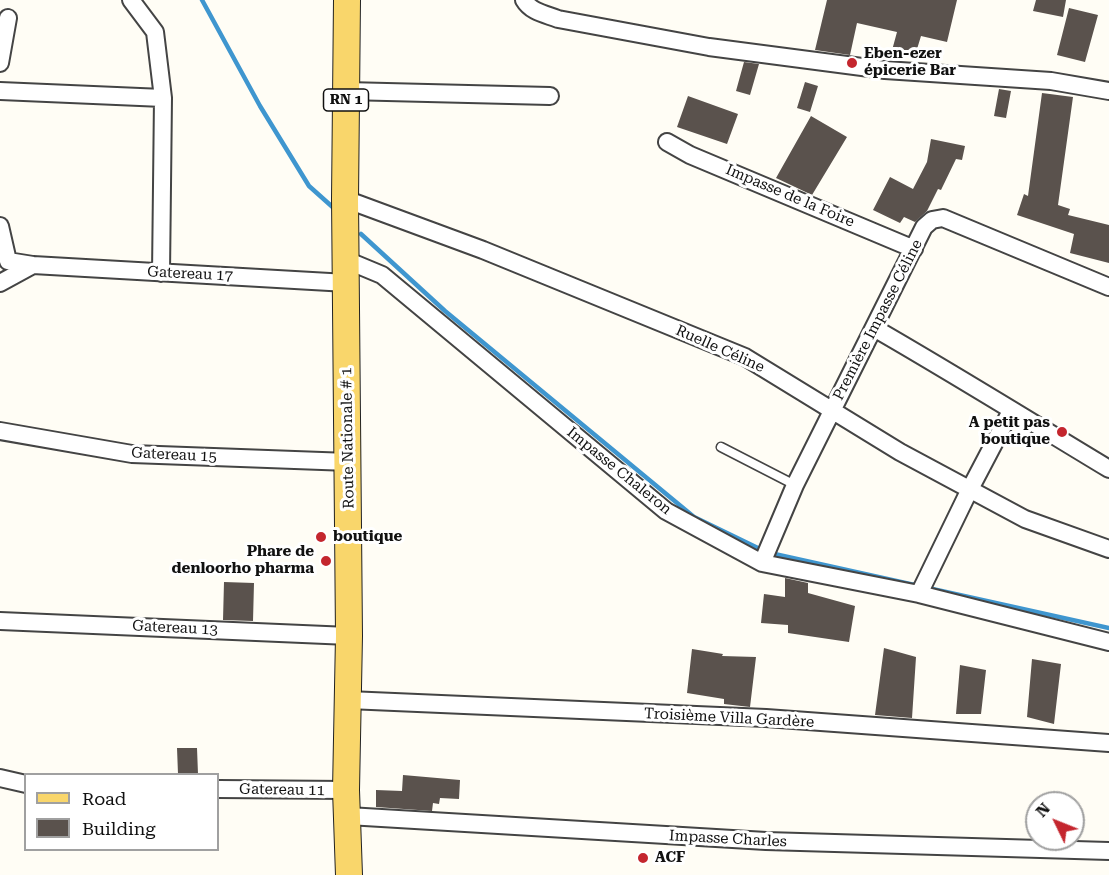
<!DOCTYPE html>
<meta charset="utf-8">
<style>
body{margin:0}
#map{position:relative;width:1109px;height:875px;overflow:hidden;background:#fffdf5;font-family:"Roboto Serif",serif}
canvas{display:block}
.legend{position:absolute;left:24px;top:773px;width:195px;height:78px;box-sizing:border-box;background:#fff;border:2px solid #a0a0a0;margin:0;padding:8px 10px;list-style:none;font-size:18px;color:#111}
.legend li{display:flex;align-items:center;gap:12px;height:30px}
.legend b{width:30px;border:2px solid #a0a0a0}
.north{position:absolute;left:1025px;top:791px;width:60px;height:60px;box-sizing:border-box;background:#fff;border:2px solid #a0a0a0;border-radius:50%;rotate:313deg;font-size:16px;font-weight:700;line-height:24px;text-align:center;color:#111}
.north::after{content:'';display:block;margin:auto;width:21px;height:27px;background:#c4262e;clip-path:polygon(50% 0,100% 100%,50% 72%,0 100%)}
</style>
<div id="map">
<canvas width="1109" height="875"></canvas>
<ul class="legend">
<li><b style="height:8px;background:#f9d66b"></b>Road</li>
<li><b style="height:16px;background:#5a524d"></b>Building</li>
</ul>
<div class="north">N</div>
</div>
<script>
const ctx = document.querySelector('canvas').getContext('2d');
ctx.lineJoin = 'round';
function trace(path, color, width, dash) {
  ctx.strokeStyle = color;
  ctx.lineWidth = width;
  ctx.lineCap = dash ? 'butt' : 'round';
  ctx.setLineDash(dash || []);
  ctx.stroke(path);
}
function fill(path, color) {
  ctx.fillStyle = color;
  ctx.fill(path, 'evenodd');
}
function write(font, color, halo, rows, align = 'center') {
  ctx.font = font + ' "Roboto Serif",serif';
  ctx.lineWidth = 6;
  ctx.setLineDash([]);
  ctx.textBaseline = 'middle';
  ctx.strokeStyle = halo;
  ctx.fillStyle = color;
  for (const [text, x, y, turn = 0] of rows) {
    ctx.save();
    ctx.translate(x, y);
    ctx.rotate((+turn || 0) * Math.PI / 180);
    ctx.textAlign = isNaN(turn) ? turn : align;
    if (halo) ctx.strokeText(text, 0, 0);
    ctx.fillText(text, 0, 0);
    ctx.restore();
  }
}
trace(new Path2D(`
 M202,0L260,106L309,186L337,211
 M361,234L445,311L694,517L762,550
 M770,553L1109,628`), '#3f96cf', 4.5);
fill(new Path2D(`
 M827,0H957L947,42L921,36L914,59L891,54L897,32L857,23L850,55L815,50Z
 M1036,0H1066L1063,17L1033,11Z
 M1069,8L1098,15L1085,62L1057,55Z
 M744,62L759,64L750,95L736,91Z
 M805,82L818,86L810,112L797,108Z
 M999,89L1011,91L1006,118L994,116Z
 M1042,93L1073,97L1058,205L1070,209L1068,215L1109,225V263L1070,253L1074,234L1017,215L1024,194L1028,196Z
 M688,96L738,114L727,144L677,127Z
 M811,116L847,137L812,195L776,178Z
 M931,139L965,146L962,160L956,159L941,190L938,189L927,211L915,222L904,217L900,223L873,210L890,177L913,189L927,162Z
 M785,578L808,583V593L855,606L849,642L788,633V625L761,623L764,594L785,597Z
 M224,582L254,583L253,621L223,620Z
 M884,648L916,657L912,718L875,715Z
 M692,649L723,654L722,656L756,657L750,707L724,704V699L687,693Z
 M1032,659L1061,664L1054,724L1027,717Z
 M960,665L986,670L981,714H956Z
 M177,748H197L198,774H178Z
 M403,775L460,780L459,799L440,798L439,804L433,803L432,811L376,807V790L402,791Z`), '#5a524d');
const lane = new Path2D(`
 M721,447L795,485`);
const street = new Path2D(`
 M524,0C531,12 545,14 558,19L709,47L885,70L1051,81L1109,91
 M0,63L8,18
 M0,91L163,98L155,32L131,0
 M346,91L550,96
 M667,142L690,155L914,249
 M345,199L483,250L745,357L900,452L1025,519L1109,549
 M0,226L8,261L33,265L347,283
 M346,260L382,275L666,511L762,563L919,594L1109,642
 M161,273L163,98
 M0,283L33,265
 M874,328C954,374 1031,422 1109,469
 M0,431L132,454L349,462
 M762,563L795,485L924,227L932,220L943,218L1109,287
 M919,594L970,489L1011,411
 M0,621L349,636
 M348,700L766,718L1109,743
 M0,778L26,784
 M218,789L346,790
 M348,816L766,841L1109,851`);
const primary = new Path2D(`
 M347,0L345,199L349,636L346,790L349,875`);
trace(lane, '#444', 11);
trace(street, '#444', 20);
trace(primary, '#222', 28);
trace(lane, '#fff', 8);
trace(street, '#fff', 16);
trace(primary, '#f9d66b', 26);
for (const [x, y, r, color] of [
 [852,63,6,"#c4262e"],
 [1062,432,6,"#c4262e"],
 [321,537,6,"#c4262e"],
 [326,561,6,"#c4262e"],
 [643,858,6,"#c4262e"]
]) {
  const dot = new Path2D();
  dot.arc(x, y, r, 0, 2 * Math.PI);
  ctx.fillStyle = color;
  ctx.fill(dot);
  trace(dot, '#fff', 2);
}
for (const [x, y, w] of [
 [346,100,45]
]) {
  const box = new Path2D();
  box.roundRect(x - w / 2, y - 11, w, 22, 4.5);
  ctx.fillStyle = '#fff';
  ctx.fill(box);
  trace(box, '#111', 1.5);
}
write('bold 14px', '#111', null, [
 ["RN 1",346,100]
]);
write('bold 15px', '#111', '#fff', [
 ["Eben-ezer",864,54],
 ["épicerie Bar",864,71],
 ["A petit pas",1050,423,"right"],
 ["boutique",1050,440,"right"],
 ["boutique",333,537],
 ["Phare de",314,552,"right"],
 ["denloorho pharma",314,569,"right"],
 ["ACF",655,858]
], 'left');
write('15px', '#111', '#fff', [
 ["Impasse de la Foire",790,196,23],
 ["Gatereau 17",190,274,3],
 ["Première Impasse Céline",878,320,-63],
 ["Ruelle Céline",720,349,24],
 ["Route Nationale # 1",348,438,-91],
 ["Gatereau 15",174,455,3],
 ["Impasse Chaleron",619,471,39],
 ["Gatereau 13",175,628,3],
 ["Troisième Villa Gardère",729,718,3],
 ["Gatereau 11",282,790,1],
 ["Impasse Charles",728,839,3]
]);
</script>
